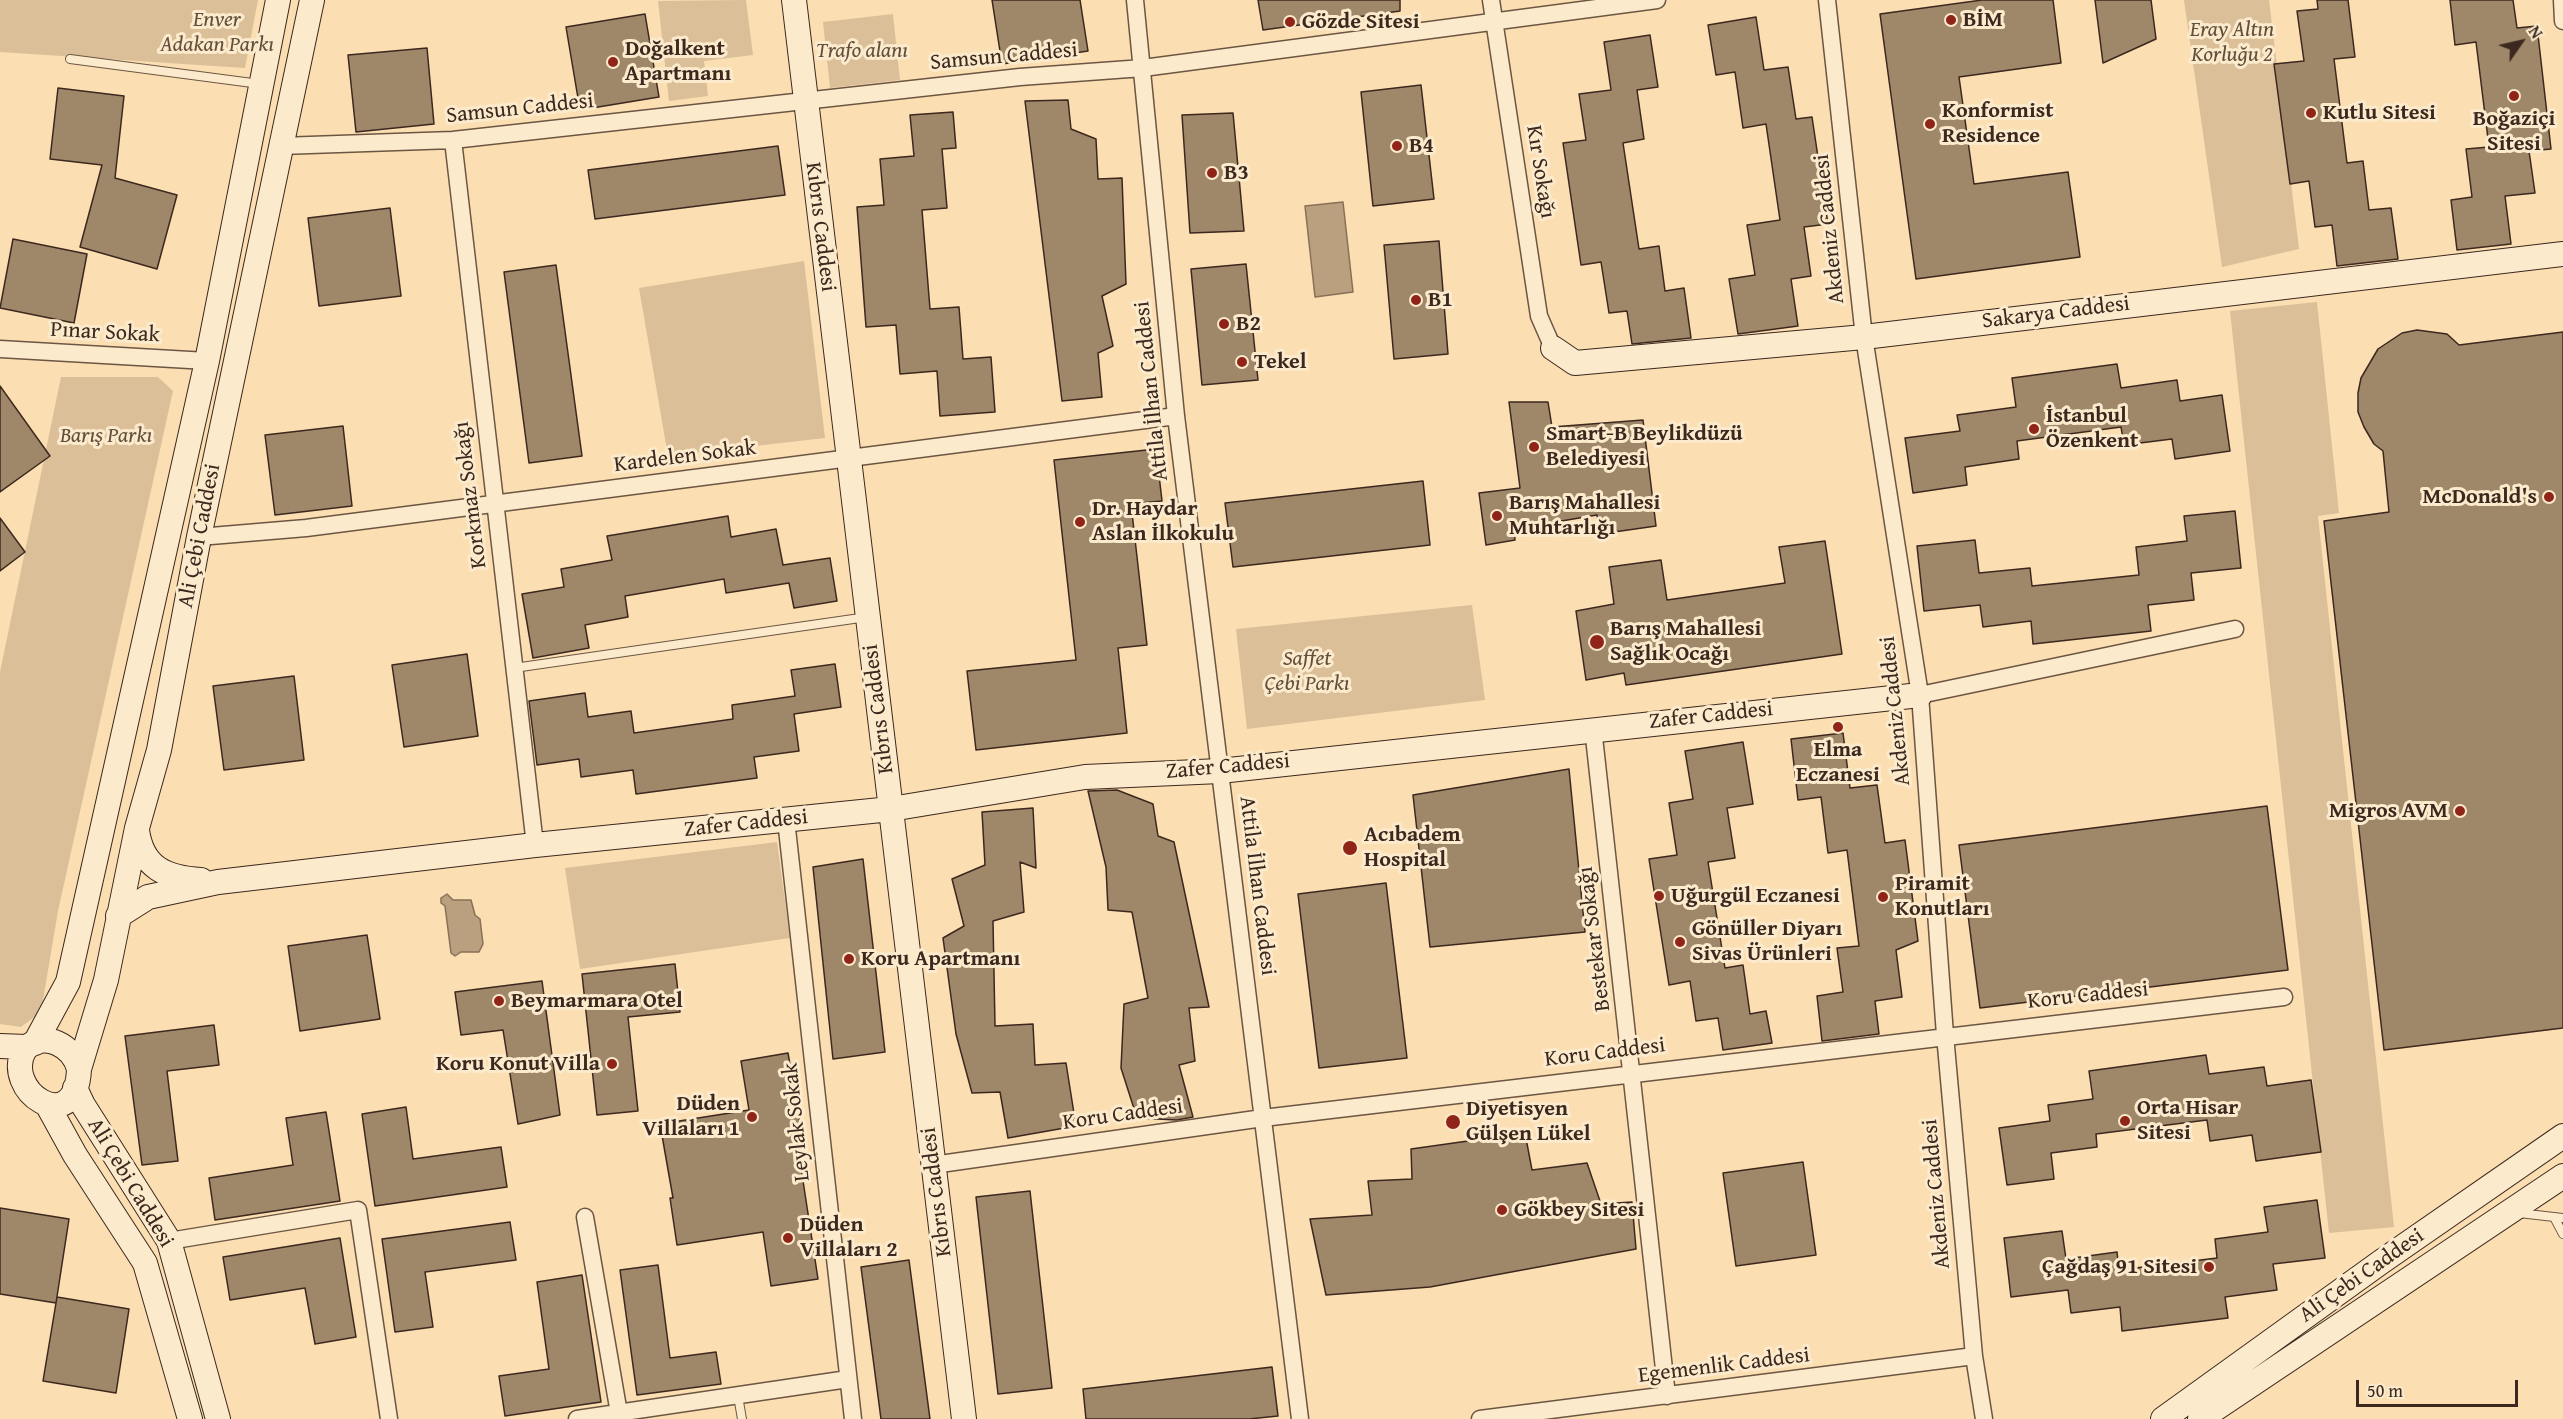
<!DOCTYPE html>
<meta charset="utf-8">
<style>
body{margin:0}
#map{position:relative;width:2563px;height:1419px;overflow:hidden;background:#fbdeb1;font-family:"Gentium Book Plus",serif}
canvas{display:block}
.north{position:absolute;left:2491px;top:12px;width:60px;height:60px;-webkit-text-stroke:4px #fceacc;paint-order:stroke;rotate:56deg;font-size:16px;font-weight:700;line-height:24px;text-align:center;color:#3c281e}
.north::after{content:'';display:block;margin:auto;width:21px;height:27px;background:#3c281e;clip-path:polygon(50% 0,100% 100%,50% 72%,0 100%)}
.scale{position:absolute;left:2356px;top:1380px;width:162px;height:27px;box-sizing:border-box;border:3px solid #3c281e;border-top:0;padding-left:8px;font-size:18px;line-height:21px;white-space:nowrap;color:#3c281e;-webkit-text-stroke:4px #fceacc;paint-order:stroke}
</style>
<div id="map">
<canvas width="2563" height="1419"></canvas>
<div class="north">N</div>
<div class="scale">50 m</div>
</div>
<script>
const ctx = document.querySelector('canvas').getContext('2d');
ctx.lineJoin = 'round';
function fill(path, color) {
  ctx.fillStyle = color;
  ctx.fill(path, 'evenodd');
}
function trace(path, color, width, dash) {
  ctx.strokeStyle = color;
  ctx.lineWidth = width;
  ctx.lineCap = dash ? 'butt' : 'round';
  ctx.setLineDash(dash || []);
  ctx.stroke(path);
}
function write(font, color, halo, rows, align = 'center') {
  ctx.font = font + ' "Gentium Book Plus",serif';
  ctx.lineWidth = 6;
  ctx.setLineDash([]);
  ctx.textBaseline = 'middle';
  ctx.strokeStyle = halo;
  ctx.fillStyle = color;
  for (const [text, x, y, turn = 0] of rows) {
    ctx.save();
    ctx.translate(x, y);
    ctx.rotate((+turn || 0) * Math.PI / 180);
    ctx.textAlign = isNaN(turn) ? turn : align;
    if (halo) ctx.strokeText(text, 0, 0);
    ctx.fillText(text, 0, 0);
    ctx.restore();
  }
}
fill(new Path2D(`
 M0,0H258L245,68L0,52Z
 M746,0L753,55L704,61L708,96L669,101L658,1Z
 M2184,0H2269L2299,249L2222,267Z
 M893,14L900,80L830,88L823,22Z
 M804,261L825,438L668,456L639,288Z
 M2317,302L2339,513L2318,516L2394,1227L2329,1233L2230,311Z
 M61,377H158L173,391L58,911L41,1012L21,1027L0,1024V672Z
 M1472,605L1485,700L1247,729L1236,629Z
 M777,842L790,938L580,969L565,868Z`), '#dbbf98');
const water = new Path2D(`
 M1343,202L1353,292L1315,297L1305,206Z
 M447,894L453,900H471L475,915L480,919L483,944L479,952H461L455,956L451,953L445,906L441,903V898Z`);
fill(water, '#baa07f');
trace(water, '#887058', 1.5);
const building = new Path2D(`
 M992,0H1080L1088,51L1002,64Z
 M1258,0H1400V11L1263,30Z
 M1982,0H2053L2061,63L1959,77L1974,184L2068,172L2080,257L1916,279L1880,14Z
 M2095,0H2151L2156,39L2103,63Z
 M2317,0H2348L2355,57L2334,59L2347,163L2363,161L2369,210L2391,208L2398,259L2337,266L2332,225L2315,227L2309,181L2290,184L2274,64L2304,61L2297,11L2318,9Z
 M2450,0H2513L2517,28L2537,26L2551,149L2529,151L2535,193L2505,196L2511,244L2457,250L2451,200L2472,197L2466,149L2489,147L2476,42L2455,45Z
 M645,14L659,97L580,110L566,27Z
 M1756,17L1764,70L1788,67L1796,119L1812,117L1828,224L1804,227L1811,276L1791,279L1798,326L1738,334L1729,279L1755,275L1747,225L1780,220L1766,124L1743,128L1735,72L1716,75L1708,25Z
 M1650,35L1658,87L1637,90L1644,139L1623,143L1639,249L1659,246L1665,291L1684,288L1691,338L1632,344L1627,311L1609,313L1601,262L1581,265L1563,143L1586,140L1579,94L1611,90L1604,42Z
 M427,48L434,124L356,132L348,55Z
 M1421,85L1434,199L1373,206L1361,92Z
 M58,88L124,96L115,178L177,195L157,269L80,247L102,165L50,159Z
 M1068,100L1071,129L1096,139L1098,179L1122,178L1126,284L1102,296L1113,346L1098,353L1102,397L1062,401L1025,101Z
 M953,112L956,148L942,149L947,208L922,210L930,309L959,307L963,359L991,357L995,412L940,416L937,371L900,374L896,325L866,327L857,207L884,205L880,159L914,156L910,115Z
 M1233,113L1244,231L1190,233L1182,115Z
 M778,146L785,195L595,219L588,170Z
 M390,208L401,296L319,306L308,218Z
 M13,239L87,254L74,323L0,308Z
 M1439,241L1448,354L1394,359L1384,245Z
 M1246,264L1258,380L1202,385L1191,269Z
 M556,265L582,456L529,463L504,272Z
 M2417,330L2447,334L2459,345L2563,332V1028L2384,1050L2324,521L2389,512L2383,451L2374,444L2364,427L2358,412V393L2361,378L2378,349L2402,333Z
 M2117,364L2121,388L2177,380L2180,401L2222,395L2230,451L2175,459L2172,439L2124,445L2121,427L2017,441L2019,459L1965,467L1967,485L1913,493L1905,438L1960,431L1957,415L2016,407L2012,378Z
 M0,386L50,456L0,492Z
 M1509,402H1548L1552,427L1643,420L1656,526L1600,534L1597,515L1514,529L1515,540L1486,545L1479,493L1520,488Z
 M343,426L352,506L275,515L265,435Z
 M1156,449L1162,501L1131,504L1147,645L1118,648L1127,733L976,750L967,671L1076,660L1054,460Z
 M1423,481L1430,545L1233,567L1225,503Z
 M2235,511L2241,568L2191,573L2194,600L2148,605L2151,631L2033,644L2031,621L1983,627L1980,605L1924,611L1917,546L1975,540L1979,573L2030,568L2032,586L2139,575L2136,547L2187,541L2184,516Z
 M728,516L731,537L776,529L783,565L830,558L837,601L794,608L789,583L726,593L724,579L625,596L628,617L585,625L589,648L533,658L522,594L564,587L561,569L612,560L607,536Z
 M0,518L25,552L0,571Z
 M1825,541L1842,654L1626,685L1624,673L1586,680L1576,611L1614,604L1609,567L1661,560L1667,600L1785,583L1779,547Z
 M467,654L478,736L404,747L392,665Z
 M835,664L841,707L794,714L799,751L754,757L757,778L636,794L633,770L581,777L579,759L537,765L529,701L585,693L588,717L631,711L634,733L733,719L732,705L795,696L791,670Z
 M294,676L304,760L224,770L213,686Z
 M1843,733L1850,788L1877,785L1885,843L1905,840L1918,941L1896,950L1902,997L1875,1001L1879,1034L1822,1041L1817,996L1843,992L1837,948L1859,946L1847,850L1828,853L1821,797L1798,800L1791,739Z
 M1743,742L1753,804L1727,808L1735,858L1708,862L1725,968L1743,965L1750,1014L1766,1011L1772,1043L1723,1050L1718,1018L1696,1021L1690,981L1669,985L1649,859L1677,855L1669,803L1693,799L1685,751Z
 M1569,769L1585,932L1430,947L1413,795Z
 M1117,790L1153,804L1158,836L1174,842L1209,1007L1189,1008L1195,1061L1179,1065L1193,1117L1177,1120L1137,1118L1121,1068L1124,1004L1148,998L1132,912L1108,910L1106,867L1088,791Z
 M2267,806L2288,970L1980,1008L1959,845Z
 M1033,808L1036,868L1020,862L1024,912L993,921L995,1026L1033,1024L1035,1065L1066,1063L1076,1126L1008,1138L1000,1092L972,1093L956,1034L943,938L964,926L952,879L985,865L982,812Z
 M863,859L885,1052L833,1059L813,867Z
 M1386,883L1407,1058L1319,1068L1298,894Z
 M367,935L380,1019L300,1031L288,946Z
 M675,964L680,1012L628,1017L638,1111L597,1115L582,974Z
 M542,981L560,1115L518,1124L503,1030L461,1035L455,992Z
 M214,1025L219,1065L167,1071L178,1161L142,1165L125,1036Z
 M788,1053L804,1147L798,1148L818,1279L771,1286L763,1232L677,1245L670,1198H673L660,1124L749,1110L741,1061Z
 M2206,1055L2209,1074L2264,1067L2267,1086L2311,1080L2321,1152L2256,1161L2252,1135L2210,1141L2207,1120L2096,1134L2097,1147L2051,1153L2054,1179L2007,1185L1999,1128L2050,1121L2048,1105L2093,1099L2089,1071Z
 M406,1107L413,1159L501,1147L507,1187L375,1206L362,1114Z
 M326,1112L340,1201L215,1220L209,1178L293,1165L286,1118Z
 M1525,1133L1532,1170L1587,1163L1601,1204L1632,1202L1636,1249L1430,1287L1326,1295L1310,1219L1372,1215L1368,1181L1412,1179L1411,1149Z
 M1803,1162L1816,1255L1736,1266L1723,1173Z
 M1030,1191L1052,1388L998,1394L976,1197Z
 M2317,1200L2325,1258L2273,1264L2277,1290L2225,1297L2228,1318L2122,1331L2120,1307L2071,1313L2068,1290L2011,1297L2004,1238L2062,1231L2066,1259L2117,1252L2119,1270L2217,1258L2215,1239L2268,1232L2264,1207Z
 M0,1208L69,1219L56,1303L0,1294Z
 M510,1222L516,1260L425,1272L433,1327L395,1332L382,1239Z
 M340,1238L356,1337L315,1344L305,1288L230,1300L223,1257Z
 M909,1260L930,1419H881L861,1267Z
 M658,1265L670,1358L716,1352L721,1384L637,1395L620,1270Z
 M582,1275L601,1402L505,1416L499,1376L549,1369L537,1282Z
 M57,1297L129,1309L116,1393L43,1381Z
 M1272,1367L1278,1416L1249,1419H1086L1083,1389Z`);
fill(building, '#9f876a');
trace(building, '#3c281e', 1.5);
const lane = new Path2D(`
 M70,59L260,84
 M514,668L867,617
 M2519,1213L2563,1218
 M2555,1219L2563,1234
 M738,1396L742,1419`);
const street = new Path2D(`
 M1135,0L1176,416L1300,1419
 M1491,0L1539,316L1553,348
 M1827,0L1864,337L1920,695L1945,1035L1974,1356L1984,1419
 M2562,0L2563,21
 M453,140L535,845
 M281,146L453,140L1020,77L1143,68L1657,0
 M0,349L207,361
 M199,537L306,528L1176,416
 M1920,695L2235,629
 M1593,728L1667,1396
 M786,820L853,1419
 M933,1165L1263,1118L2284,997
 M585,1217L620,1419
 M169,1241L358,1210L389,1419
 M577,1419L848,1379
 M1480,1419L1974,1356`);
const secondary = new Path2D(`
 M794,0L964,1419
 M1553,348L1575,363L1864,337L2563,254
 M137,830C142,868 166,878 201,880
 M118,916L148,897L218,882L535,845L891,809L1085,777L1220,771L1920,695
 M35,1043L68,982L207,361L278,0
 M0,1046L26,1047
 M79,1069C73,1046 45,1030 25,1049C0,1090 76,1141 79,1069L106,980L137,828L159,750L199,537L312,0
 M75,1088L83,1105L169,1241L218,1419
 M48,1106L75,1155L145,1263L190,1419
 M2163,1419L2381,1262L2563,1136
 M2200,1419L2563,1176`);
trace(lane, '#6c5643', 10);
trace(street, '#6c5643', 19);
trace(secondary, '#3c281e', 26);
trace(lane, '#fceacc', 8);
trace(street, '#fceacc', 16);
trace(secondary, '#fceacc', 24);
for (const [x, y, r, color] of [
 [1951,20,6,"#8f2418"],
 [1290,22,6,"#8f2418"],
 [613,62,6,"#8f2418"],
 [2514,96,6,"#8f2418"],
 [2311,113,6,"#8f2418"],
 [1930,124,6,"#8f2418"],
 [1397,146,6,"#8f2418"],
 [1212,173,6,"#8f2418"],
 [1416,300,6,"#8f2418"],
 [1224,324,6,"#8f2418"],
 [1242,362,6,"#8f2418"],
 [2034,429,6,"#8f2418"],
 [1534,447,6,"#8f2418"],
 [2549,497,6,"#8f2418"],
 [1497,516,6,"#8f2418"],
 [1080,522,6,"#8f2418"],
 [1597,642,8,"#8f2418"],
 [1838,727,6,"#8f2418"],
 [2460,811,6,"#8f2418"],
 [1350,848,8,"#8f2418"],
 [1659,896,6,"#8f2418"],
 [1883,897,6,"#8f2418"],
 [1680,942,6,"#8f2418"],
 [849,959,6,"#8f2418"],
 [499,1001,6,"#8f2418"],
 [612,1064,6,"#8f2418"],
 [752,1117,6,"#8f2418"],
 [2125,1121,6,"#8f2418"],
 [1453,1122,8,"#8f2418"],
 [1502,1210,6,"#8f2418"],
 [788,1238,6,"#8f2418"],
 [2209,1267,6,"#8f2418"]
]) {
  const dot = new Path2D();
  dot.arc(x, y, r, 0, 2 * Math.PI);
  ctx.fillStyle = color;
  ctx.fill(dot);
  trace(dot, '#fceacc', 2);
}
write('italic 22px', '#644e3c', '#fceacc', [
 ["Enver",217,20],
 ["Adakan Parkı",217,45],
 ["Eray Altın",2232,30],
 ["Korluğu 2",2232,55],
 ["Trafo alanı",862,51],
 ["Barış Parkı",106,436],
 ["Saffet",1307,659],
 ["Çebi Parkı",1307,684]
]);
write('bold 22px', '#3c281e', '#fceacc', [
 ["BİM",1963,20],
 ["Gözde Sitesi",1302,22],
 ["Doğalkent",625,49],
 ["Apartmanı",625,74],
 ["Konformist",1942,111],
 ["Residence",1942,136],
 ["Kutlu Sitesi",2323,113],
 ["Boğaziçi",2514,119,"center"],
 ["Sitesi",2514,144,"center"],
 ["B4",1409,146],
 ["B3",1224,173],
 ["B1",1428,300],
 ["B2",1236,324],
 ["Tekel",1254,362],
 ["İstanbul",2046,416],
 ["Özenkent",2046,441],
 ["Smart-B Beylikdüzü",1546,434],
 ["Belediyesi",1546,459],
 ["McDonald's",2537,497,"right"],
 ["Barış Mahallesi",1509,503],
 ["Muhtarlığı",1509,528],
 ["Dr. Haydar",1092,509],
 ["Aslan İlkokulu",1092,534],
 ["Barış Mahallesi",1610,629],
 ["Sağlık Ocağı",1610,654],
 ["Elma",1838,750,"center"],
 ["Eczanesi",1838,775,"center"],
 ["Migros AVM",2448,811,"right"],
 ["Acıbadem",1364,835],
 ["Hospital",1364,860],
 ["Piramit",1895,884],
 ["Konutları",1895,909],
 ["Uğurgül Eczanesi",1671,896],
 ["Gönüller Diyarı",1692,929],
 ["Sivas Ürünleri",1692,954],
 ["Koru Apartmanı",861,959],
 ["Beymarmara Otel",511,1001],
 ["Koru Konut Villa",600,1064,"right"],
 ["Düden",740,1104,"right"],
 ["Villaları 1",740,1129,"right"],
 ["Orta Hisar",2137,1108],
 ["Sitesi",2137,1133],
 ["Diyetisyen",1466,1109],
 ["Gülşen Lükel",1466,1134],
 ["Gökbey Sitesi",1514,1210],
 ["Düden",800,1225],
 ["Villaları 2",800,1250],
 ["Çağdaş 91 Sitesi",2197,1267,"right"]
], 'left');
write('22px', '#3c281e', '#fceacc', [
 ["Samsun Caddesi",1004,57,-5],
 ["Samsun Caddesi",520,109,-6],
 ["Kır Sokağı",1540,172,81],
 ["Kıbrıs Caddesi",820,227,83],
 ["Akdeniz Caddesi",1830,229,-96],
 ["Sakarya Caddesi",2056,313,-7],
 ["Pınar Sokak",105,333,3],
 ["Attila İlhan Caddesi",1152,391,-96],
 ["Kardelen Sokak",685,457,-7],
 ["Korkmaz Sokağı",471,495,-97],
 ["Ali Çebi Caddesi",200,536,-79],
 ["Kıbrıs Caddesi",879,709,-97],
 ["Akdeniz Caddesi",1896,711,-96],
 ["Zafer Caddesi",1711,716,-6],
 ["Zafer Caddesi",1228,767,-5],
 ["Zafer Caddesi",746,824,-6],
 ["Attila İlhan Caddesi",1257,886,83],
 ["Bestekar Sokağı",1595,939,-97],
 ["Koru Caddesi",2088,996,-6],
 ["Koru Caddesi",1605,1053,-7],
 ["Koru Caddesi",1123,1115,-8],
 ["Leylak Sokak",797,1122,-96],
 ["Ali Çebi Caddesi",130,1183,59],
 ["Kıbrıs Caddesi",937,1192,-97],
 ["Akdeniz Caddesi",1937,1194,-95],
 ["Ali Çebi Caddesi",2362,1276,-35],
 ["Egemenlik Caddesi",1724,1366,-7]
]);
</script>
